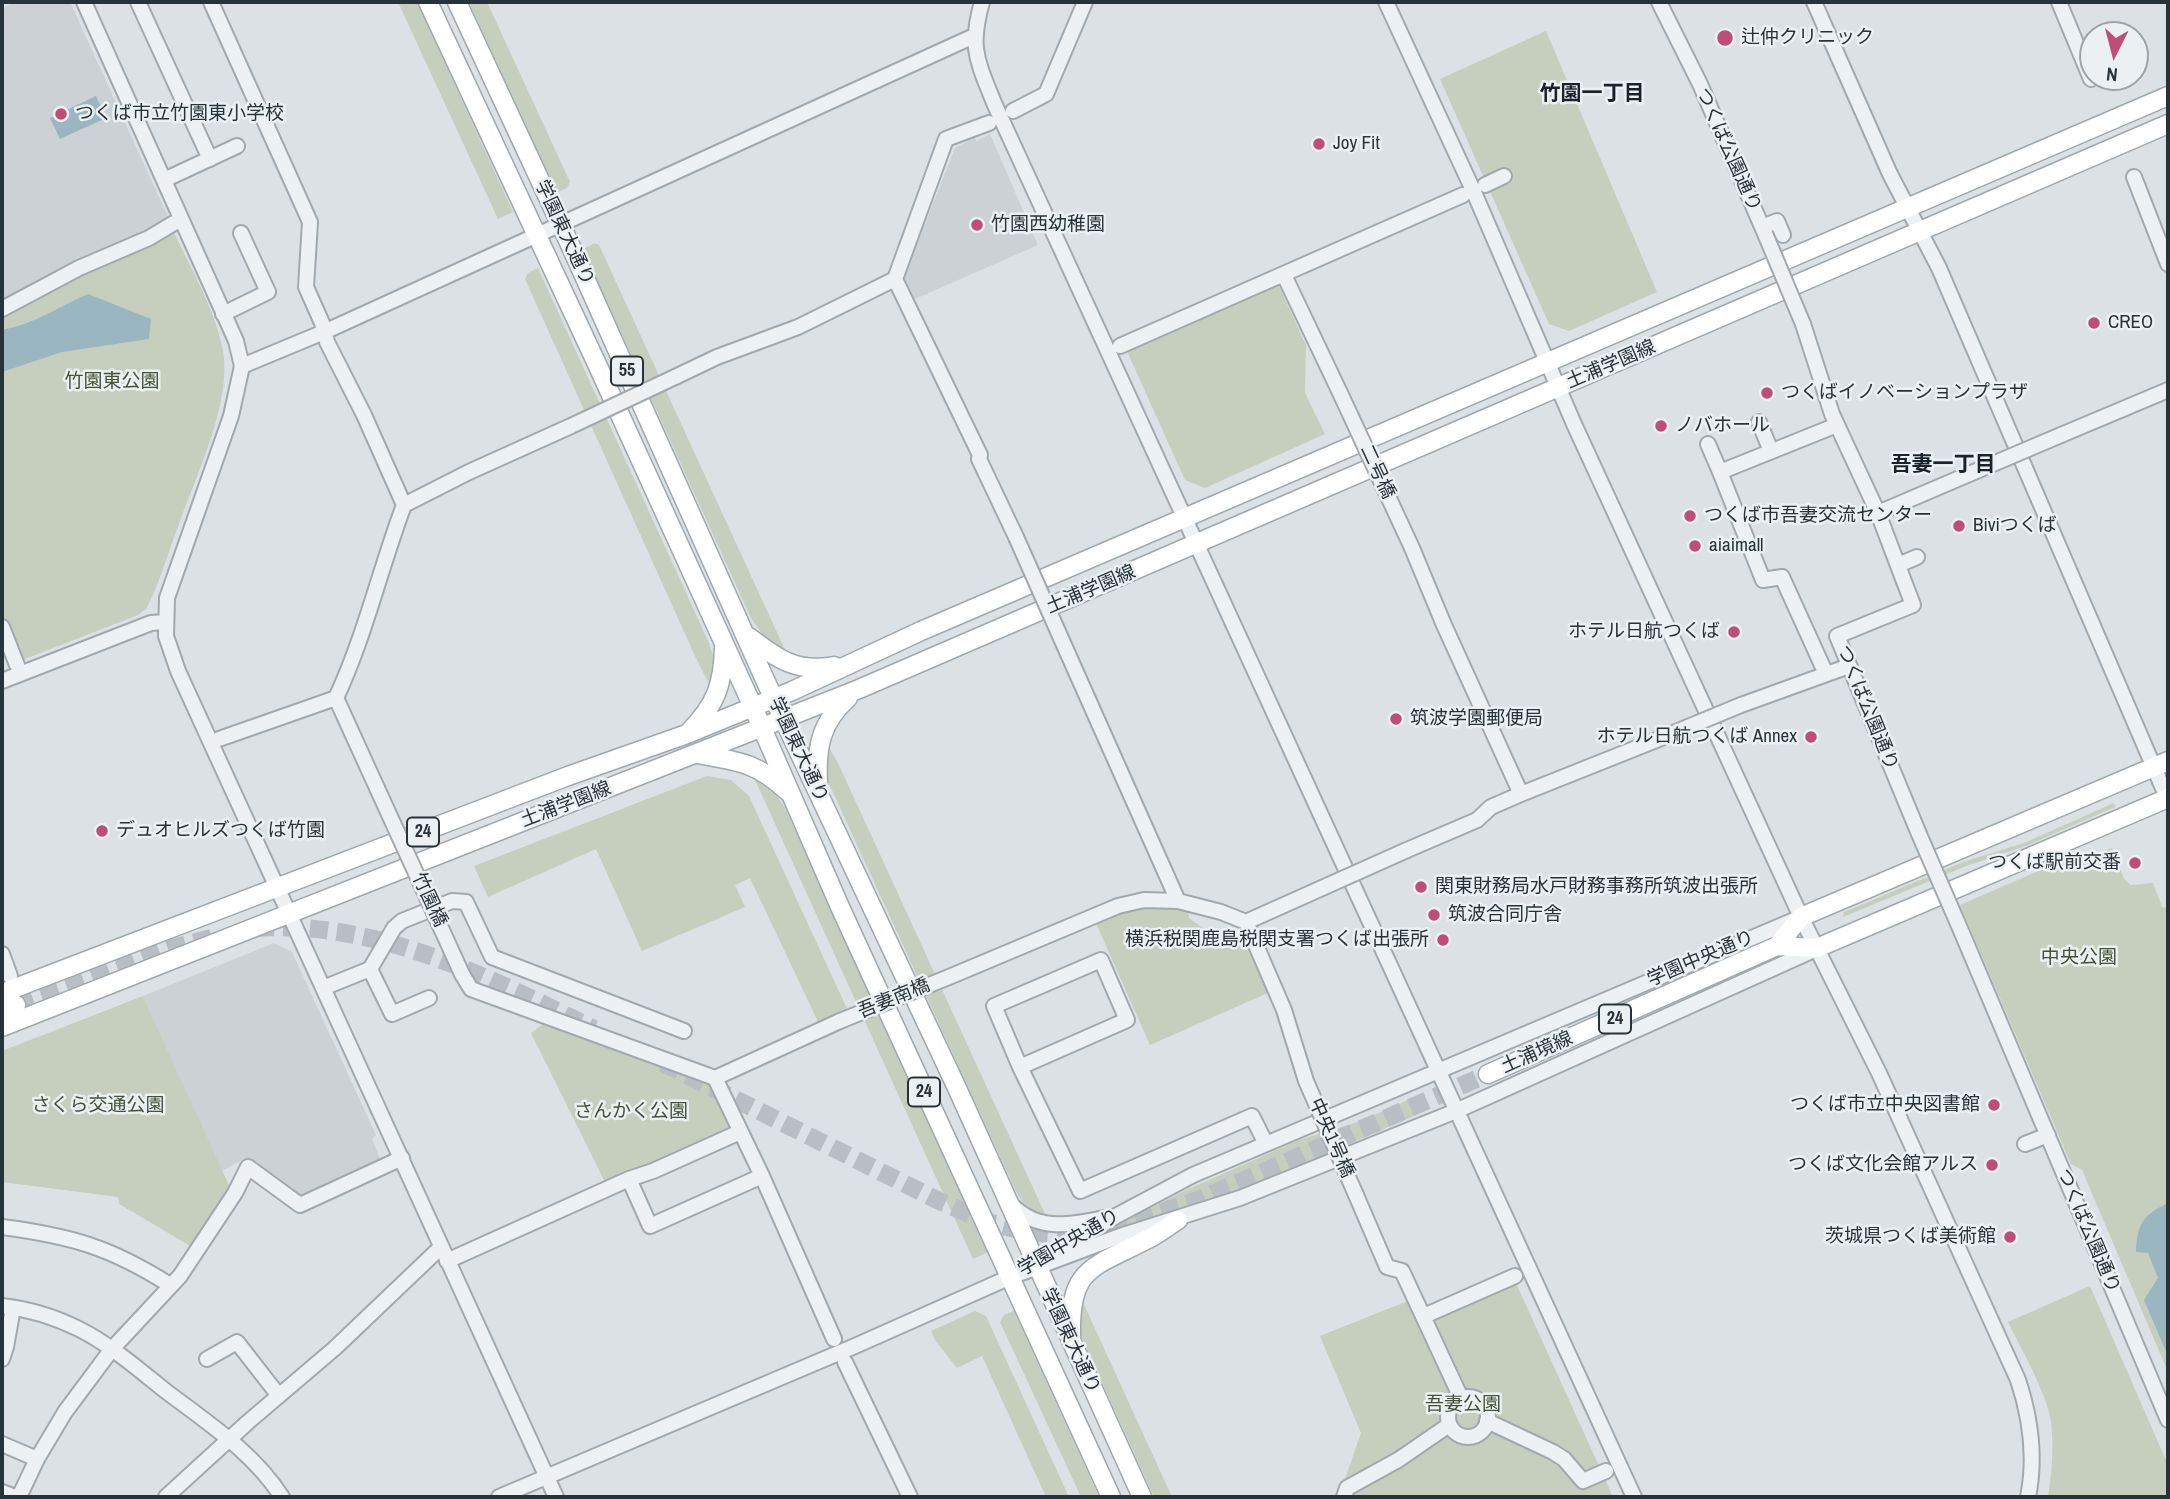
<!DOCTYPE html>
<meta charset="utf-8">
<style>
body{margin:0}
#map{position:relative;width:2170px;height:1499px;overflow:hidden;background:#dce1e5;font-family:"Archivo Narrow",sans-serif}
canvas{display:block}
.frame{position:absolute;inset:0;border:4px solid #283239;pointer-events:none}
.north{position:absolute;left:2079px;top:21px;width:70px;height:70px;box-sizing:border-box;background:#ebf0f3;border:2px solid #9da4a9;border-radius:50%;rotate:186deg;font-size:19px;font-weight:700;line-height:28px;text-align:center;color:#283239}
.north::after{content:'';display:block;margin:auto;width:24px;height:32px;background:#be4d77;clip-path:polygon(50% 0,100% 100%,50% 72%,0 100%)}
</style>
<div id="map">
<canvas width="2170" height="1499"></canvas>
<div class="frame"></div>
<div class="north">N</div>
</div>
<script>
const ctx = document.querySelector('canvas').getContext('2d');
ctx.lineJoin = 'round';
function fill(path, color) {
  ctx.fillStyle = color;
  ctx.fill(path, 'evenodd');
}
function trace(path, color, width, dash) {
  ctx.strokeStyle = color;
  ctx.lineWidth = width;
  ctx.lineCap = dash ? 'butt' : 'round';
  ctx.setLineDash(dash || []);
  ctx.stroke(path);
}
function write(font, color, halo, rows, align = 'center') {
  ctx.font = font + ' "Archivo Narrow","Noto Sans JP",sans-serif';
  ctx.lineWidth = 5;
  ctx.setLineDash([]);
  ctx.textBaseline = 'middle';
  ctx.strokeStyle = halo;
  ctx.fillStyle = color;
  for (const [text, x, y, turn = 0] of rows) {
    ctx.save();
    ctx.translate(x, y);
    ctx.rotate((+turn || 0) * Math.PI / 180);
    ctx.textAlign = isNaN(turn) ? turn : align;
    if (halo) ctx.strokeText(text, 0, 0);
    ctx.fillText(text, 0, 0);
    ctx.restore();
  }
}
fill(new Path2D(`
 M15,2H70L170,221L2,301V8Z
 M990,134L1038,245L915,299L904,277L955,148L974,138L977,141Z
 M274,943L292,952L376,1135L372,1139L380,1159L298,1196L244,1159L222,1171L143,996Z`), '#cbd1d5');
fill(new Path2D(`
 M398,2H417L513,212L498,219Z
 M469,2H487L570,182L567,188L556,193Z
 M1546,31L1657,292L1569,331L1549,324L1440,79Z
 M172,228C190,268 215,308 223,351C232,403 196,476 179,524C168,552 160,583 146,609L138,615L20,661L2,620V312Z
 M595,243L599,245L786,652L767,641L751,618L583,249Z
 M538,268L709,643L714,659V684H709L695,656L525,279L528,273Z
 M1278,284L1306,345L1305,393L1325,434L1205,488L1185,480L1126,349Z
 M825,741L838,763L1046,1216C1029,1211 1021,1202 1014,1187L824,773Z
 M751,771L766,781L784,806L988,1252L973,1259Z
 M707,776L731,780L749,796L849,1013L820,1026L750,878L735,885L745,907L642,951L596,849L488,897L474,866Z
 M2114,803L2115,807L2026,846L1966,866L1843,917L1844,912L1963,862L2024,843Z
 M2112,848L2124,879L2131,885L2153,883L2162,907L2168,908V1372L2082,1170L2071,1164L1960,905L2073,856L2076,863Z
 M1164,905L1188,912L1189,918L1230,948L1249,942L1270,992L1150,1045L1095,921L1142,906Z
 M143,996L232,1192L192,1247L119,1204L118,1197L2,1182V1051Z
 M544,1023L711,1084L732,1131L649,1169L646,1164L605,1182L531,1033Z
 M1408,1100H1417L1422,1109L1414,1116L1231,1195L1100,1238V1234L1184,1191L1299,1140L1361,1121Z
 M1516,1283L1613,1497L1339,1496L1361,1433L1320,1336L1410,1300L1420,1322Z
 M2090,1286L2168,1465V1497H2048C2052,1472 2054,1447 2051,1422C2047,1393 2021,1349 2008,1322Z
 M1081,1298L1172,1497H1154L1081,1336L1078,1321Z
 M975,1311L986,1316L1069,1497H1046L982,1356L957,1368L935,1340L931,1331Z
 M1014,1311L1099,1497H1081L1000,1322L1004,1315Z`), '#c6cebe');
fill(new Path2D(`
 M96,96L106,118L60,139L50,118Z
 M88,294L151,319L149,339L62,352L2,372V330C37,323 56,308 88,294Z
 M2168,1203V1356L2144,1300L2158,1278L2148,1253L2136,1252C2137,1224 2143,1215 2168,1203Z`), '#9ab6c1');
trace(new Path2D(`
 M256,928C377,920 488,977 594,1029
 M16,1005L169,949L212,938
 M663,1063L937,1200L988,1222L1027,1232L1063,1235L1107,1230L1201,1199L1488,1074`), '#b8bec3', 18, [18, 9]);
const minor = new Path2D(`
 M84,2L236,341L242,366L231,416L167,598L166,636L178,671L556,1497
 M138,2L210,159
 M211,2L310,222L306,287L322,323L327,342L364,415L404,505L469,472L571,426
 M982,2C969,48 977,60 994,103L1634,1497
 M1386,2L1473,190L1574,424L1801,917L1879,1073L2018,1380C2031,1419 2036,1457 2028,1497
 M1659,2L1700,84L1766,236
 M1814,2L1890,174L1939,268L2168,800
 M2059,2L2091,79
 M1013,111L1046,94L1085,2
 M989,123L946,139L895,279L980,455L979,459L1016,537
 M2134,177L2168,264
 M164,180L237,146
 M1485,185L1504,176
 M1762,227L1777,221L1783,235
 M1284,275L1342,397
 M2,309L79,268L149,238L174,223
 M223,314L268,292L241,233
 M1803,324L1832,414L1878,513L1913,605L1837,636L1919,834
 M1120,346L1463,195
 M242,366L324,332L974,36
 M675,377L717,357L798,327L895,279
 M1759,422L1771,451
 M2061,435L2168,390
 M1708,444L1720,472L1837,425
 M1720,472L1763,580L1782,577L1826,674
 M1878,513L1974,472
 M1412,548L1444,625L1521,794
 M1898,565L1917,557
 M2,627L17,665
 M1068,654L1178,901L1221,912L1246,922L1284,1010L1306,1081
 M2,681L151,623L165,622
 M1741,705L1849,666
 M219,739L336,698
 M377,788L336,698C365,636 380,569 404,505
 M1407,850L1477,820L1491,807L1521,794L1654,741
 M1246,922L1322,888
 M1962,933L2168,1420
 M2,954L10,976
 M370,969L392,1014L429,998
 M462,974L471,989L715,1078L840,1021
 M949,977L1118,906L1144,900L1178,901
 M323,988L370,969L394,928L402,921L452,901L466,902L492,957L684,1031
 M1020,1067L1127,1020L1101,960L994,1006L1020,1067L1080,1191L1252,1116L1266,1144
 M715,1078L762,1176L834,1339
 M2025,1144L2048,1135
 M629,1179L653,1171L740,1132
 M1356,1195L1387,1267L1402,1271L1461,1398
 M1012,1205C1038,1232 1071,1225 1104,1218
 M2,1227C71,1236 110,1247 170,1285
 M1048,1254L1073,1243L1116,1216L1193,1175L1799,918
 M447,1261L629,1179L650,1226L762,1176
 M2,1306C28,1309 55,1317 79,1329C111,1345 139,1370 167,1392C208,1423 254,1453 282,1497
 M1424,1316L1515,1276
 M2,1359L6,1347L13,1308
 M207,1359L237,1342L279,1396
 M845,1362L910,1497
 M1448 1417a20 20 0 1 1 40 0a20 20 0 1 1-40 0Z
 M1487,1421L1553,1452L1564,1459L1583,1481L1606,1471
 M2,1444L37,1459
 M2,1492L15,1497
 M19,1497L37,1459L65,1412L112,1349L180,1276L235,1193L248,1167L300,1205L402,1158
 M166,1497L248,1422L335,1348L441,1247
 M499,1497L855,1346L1008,1278L1120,1236L1240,1198L1456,1111L1816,949
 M1344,1497L1347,1488L1398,1460L1449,1425`);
const major = new Path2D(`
 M428,2L596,362L753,707L840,907L1111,1497
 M457,2L572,249L766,682L957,1088L1142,1497
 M749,637C778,659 796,673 834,666
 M690,731C716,704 723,685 724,647
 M697,754C736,761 757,762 787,791
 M818,782C816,747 821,722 848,698
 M1777,946L1817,948L2168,798
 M2,993L568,776L687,734L792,691L921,631L2168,96
 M2,1010L16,1005
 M2,1027L859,689L2168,124
 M1488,1074L1777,946L1801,917L2168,761
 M1071,1337C1069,1267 1092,1268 1146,1240C1157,1235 1167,1227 1178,1220`);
trace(minor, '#a2a9ae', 18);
trace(major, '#9da8af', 21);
trace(minor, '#eef1f3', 14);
trace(major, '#fff', 18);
const minorBridge = new Path2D(`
 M1766,236L1803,324
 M1342,397L1412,548
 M571,426L675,377
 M1974,472L2061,435
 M1016,537L1068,654
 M1654,741L1741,705
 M377,788L462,974
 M1919,834L1962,933
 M1322,888L1407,850
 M840,1021L949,977
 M1306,1081L1356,1195`);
trace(minorBridge, '#a2a9ae', 18, []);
trace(minorBridge, '#eef1f3', 14);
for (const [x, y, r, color] of [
 [1725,38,9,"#be4d77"],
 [61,114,7,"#be4d77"],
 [1319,144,7,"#be4d77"],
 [977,225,7,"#be4d77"],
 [2094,323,7,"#be4d77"],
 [1767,393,7,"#be4d77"],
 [1661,426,7,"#be4d77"],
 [1690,516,7,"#be4d77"],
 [1959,526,7,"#be4d77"],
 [1695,546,7,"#be4d77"],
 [1734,632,7,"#be4d77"],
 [1396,719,7,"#be4d77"],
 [1811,737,7,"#be4d77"],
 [102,831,7,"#be4d77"],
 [2135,863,7,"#be4d77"],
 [1421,887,7,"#be4d77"],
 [1434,915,7,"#be4d77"],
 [1443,940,7,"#be4d77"],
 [1994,1105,7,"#be4d77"],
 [1992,1165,7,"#be4d77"],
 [2010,1237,7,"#be4d77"]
]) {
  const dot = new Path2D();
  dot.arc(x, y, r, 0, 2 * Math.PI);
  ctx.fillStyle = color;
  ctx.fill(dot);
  trace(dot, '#ebf0f3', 2.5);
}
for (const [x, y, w] of [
 [627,371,32],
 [423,832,32],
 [1615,1019,32],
 [924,1092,32]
]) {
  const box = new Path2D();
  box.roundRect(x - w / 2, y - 14.5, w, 29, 5);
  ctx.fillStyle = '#ebf0f3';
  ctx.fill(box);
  trace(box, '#283239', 2);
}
write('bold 18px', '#283239', null, [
 ["55",627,371],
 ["24",423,832],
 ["24",1615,1019],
 ["24",924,1092]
]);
write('19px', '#283239', '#ebf0f3', [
 ["辻仲クリニック",1741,38],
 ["つくば市立竹園東小学校",75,114],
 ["Joy Fit",1333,144],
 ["竹園西幼稚園",991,225],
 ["CREO",2108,323],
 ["つくばイノベーションプラザ",1781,393],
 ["ノバホール",1675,426],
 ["つくば市吾妻交流センター",1704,516],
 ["Biviつくば",1973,526],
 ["aiaimall",1709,546],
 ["ホテル日航つくば",1720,632,"right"],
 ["筑波学園郵便局",1410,719],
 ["ホテル日航つくば Annex",1797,737,"right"],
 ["デュオヒルズつくば竹園",116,831],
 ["つくば駅前交番",2121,863,"right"],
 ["関東財務局水戸財務事務所筑波出張所",1435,887],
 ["筑波合同庁舎",1448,915],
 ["横浜税関鹿島税関支署つくば出張所",1429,940,"right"],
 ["つくば市立中央図書館",1980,1105,"right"],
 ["つくば文化会館アルス",1978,1165,"right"],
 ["茨城県つくば美術館",1996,1237,"right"]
], 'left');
write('19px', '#283239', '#ebf0f3', [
 ["つくば公園通り",1728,150,66],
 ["学園東大通り",564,233,65],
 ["土浦学園線",1611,365,-23],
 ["二号橋",1377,472,65],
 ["土浦学園線",1091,590,-23],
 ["つくば公園通り",1867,708,68],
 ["学園東大通り",798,750,65],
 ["土浦学園線",566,805,-21],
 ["竹園橋",429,900,65],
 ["学園中央通り",1701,959,-23],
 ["吾妻南橋",894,999,-22],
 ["土浦境線",1537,1053,-24],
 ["中央1号橋",1331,1138,66],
 ["つくば公園通り",2088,1231,67],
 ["学園中央通り",1069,1243,-30],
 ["学園東大通り",1070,1341,65]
]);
write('19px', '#425336', '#ebf0f3', [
 ["竹園東公園",112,382],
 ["中央公園",2079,958],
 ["さくら交通公園",98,1106],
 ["さんかく公園",631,1112],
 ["吾妻公園",1463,1405]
]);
write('bold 21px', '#1a232a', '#ebf0f3', [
 ["竹園一丁目",1592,94],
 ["吾妻一丁目",1943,465]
]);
</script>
